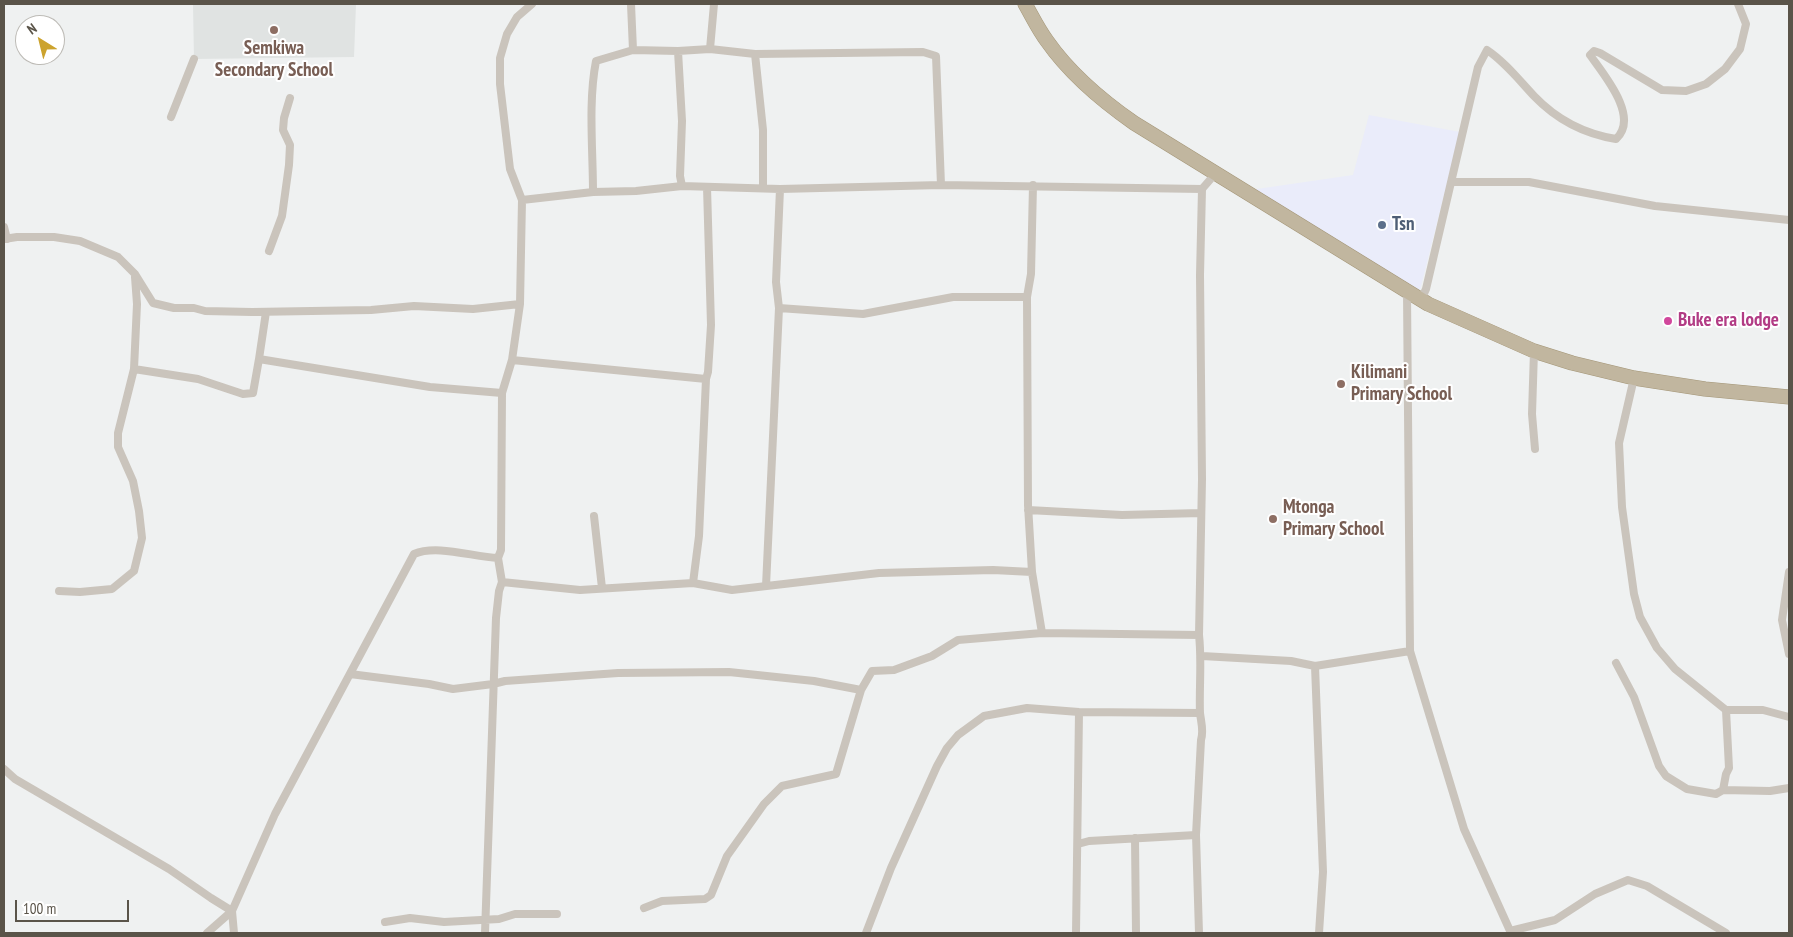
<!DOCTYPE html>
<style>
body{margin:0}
#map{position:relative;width:1793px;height:937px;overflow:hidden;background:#eff1f1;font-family:"PT Sans Narrow",sans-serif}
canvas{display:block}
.frame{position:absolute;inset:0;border:5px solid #5a5449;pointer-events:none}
.north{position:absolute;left:15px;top:15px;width:50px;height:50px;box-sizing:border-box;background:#fff;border:1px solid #bdbbb6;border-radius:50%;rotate:324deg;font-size:14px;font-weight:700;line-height:20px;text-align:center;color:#5a5449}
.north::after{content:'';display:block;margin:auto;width:18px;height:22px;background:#cca32e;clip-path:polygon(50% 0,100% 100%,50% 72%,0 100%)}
.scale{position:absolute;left:15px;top:900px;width:114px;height:22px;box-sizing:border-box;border:2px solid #5a5449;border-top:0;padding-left:6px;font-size:15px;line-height:18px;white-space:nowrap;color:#5a5449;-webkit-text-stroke:4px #fff;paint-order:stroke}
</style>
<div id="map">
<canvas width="1793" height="937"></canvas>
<div class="frame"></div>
<div class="north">N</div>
<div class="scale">100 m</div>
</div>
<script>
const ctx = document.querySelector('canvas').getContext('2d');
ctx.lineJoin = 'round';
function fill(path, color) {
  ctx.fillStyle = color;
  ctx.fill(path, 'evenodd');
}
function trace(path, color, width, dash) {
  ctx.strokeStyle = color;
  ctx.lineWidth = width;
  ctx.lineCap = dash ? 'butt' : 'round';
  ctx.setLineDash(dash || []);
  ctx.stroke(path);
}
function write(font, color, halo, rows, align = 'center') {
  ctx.font = font + ' "PT Sans Narrow",sans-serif';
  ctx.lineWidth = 4;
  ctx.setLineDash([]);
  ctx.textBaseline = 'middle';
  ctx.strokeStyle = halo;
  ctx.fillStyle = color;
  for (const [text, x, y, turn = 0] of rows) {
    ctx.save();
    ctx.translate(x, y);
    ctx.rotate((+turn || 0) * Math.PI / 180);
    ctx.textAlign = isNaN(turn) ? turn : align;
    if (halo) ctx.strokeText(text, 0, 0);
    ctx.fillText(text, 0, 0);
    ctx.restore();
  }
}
fill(new Path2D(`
 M1369,115L1460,132L1419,294L1250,190L1353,175Z`), '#eaecfa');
fill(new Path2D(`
 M193,4H356L354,57L194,59Z`), '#e0e3e2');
const trunk = new Path2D(`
 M1025,4C1032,16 1038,29 1047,41C1070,74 1101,100 1134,123L1428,304L1534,351L1572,363L1634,378L1705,389L1789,397`);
trace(trunk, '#a49678', 15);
trace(new Path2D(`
 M631,4L633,50
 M710,49L714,4
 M678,51L682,121L680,176L682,186
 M755,54L763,130V187
 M171,117L194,59
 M1452,182H1529L1655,206L1789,220
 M1033,185L1031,274L1027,297L1028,505L1032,572L1042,633
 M593,192C593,150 588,102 596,61L633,50L678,51L710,49L755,54L923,52L936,56L941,185
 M522,200L593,192L636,191L682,186L780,189L941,185L1202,189
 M4,227L7,239
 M4,239L17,237H54L80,241L118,257L135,274L153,303L174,308H194L205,311L252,312L371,310L414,306L473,309L520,304
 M269,251L282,216L289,165L290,145L283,130L284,118L290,98
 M135,277L137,304L134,369L198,379L243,394L253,393L259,359L430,387L502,393
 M1407,292L1410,651L1464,829L1511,933
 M1421,300L1426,289L1478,67L1487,50C1505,62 1519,80 1534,96C1556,119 1585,134 1616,139C1640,117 1604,75 1590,55L1594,51L1600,53L1662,90L1686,91L1706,84L1725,69L1740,49L1746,24L1738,4
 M779,308L863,314L953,297H1027
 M1534,351L1532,414L1535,449
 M259,359L266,312
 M512,360L706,379
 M1634,378L1619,443L1622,507L1634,594L1640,617L1657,648L1675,669L1726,710H1763L1789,717
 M1028,510L1122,515L1201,513
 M594,516L602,588
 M1789,572L1782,620L1789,654
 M502,582L580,590L693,583L732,590L879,573L993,570L1032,572
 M693,583L699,536L706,379L708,372L711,325L707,187
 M766,586L779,308L776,282L780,189
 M59,591L80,592L112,589L134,571L142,538L139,511L133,481L118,447V433L134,369
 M1202,656L1291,661L1315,666L1410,651
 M1616,663L1634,697L1659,766L1666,776L1687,789L1716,794L1723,790L1770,791L1789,788
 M1315,666L1323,872L1319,933
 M350,674L429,684L453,689L493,684L505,681L618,673L729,672L814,681L861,690
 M4,769L15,779L169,869L211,898L232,911L234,933
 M1723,790L1726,774L1729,768L1726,710
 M1135,838L1136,933
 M1078,844L1089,841L1196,835
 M644,908L662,901L705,899L711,895L727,856L764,804L782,786L836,774L861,690L872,671L894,670L932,656L958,640L1042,633L1199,635
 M385,922L410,918L444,922L499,919L515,914H557
 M1510,931L1555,920L1595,894L1628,880L1647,886L1726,933
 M207,933L232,911L275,814L414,554C437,544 473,557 498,558
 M485,933L496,618L499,591L502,582L498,558L501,550L502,393L512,360L520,304L522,200L510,169L500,84V58L507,34L517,17L532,4
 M866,933L891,868L937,766L947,748L958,735L984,716L1027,708L1079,712L1200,713
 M1076,933L1079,712
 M1199,933L1196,835L1201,740C1204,731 1201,722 1200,713C1199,687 1202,661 1199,635L1202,479L1200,275L1202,189L1215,174`), '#cac4bc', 8);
trace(trunk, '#c1b69f', 14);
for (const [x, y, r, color] of [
 [274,30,5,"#8d6e63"],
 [1382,225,5,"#5c6f8a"],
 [1668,321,5,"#d1479c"],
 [1341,384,5,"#8d6e63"],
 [1273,519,5,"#8d6e63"]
]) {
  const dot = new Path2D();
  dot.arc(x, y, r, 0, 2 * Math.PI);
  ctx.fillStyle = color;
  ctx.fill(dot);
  trace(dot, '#fff', 2);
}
write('bold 19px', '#785e54', '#fff', [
 ["Semkiwa",274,49,"center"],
 ["Secondary School",274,71,"center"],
 ["Kilimani",1351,373],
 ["Primary School",1351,395],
 ["Mtonga",1283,508],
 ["Primary School",1283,530]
], 'left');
write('bold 19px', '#4e5e75', '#fff', [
 ["Tsn",1392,225]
], 'left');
write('bold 19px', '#b23c85', '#fff', [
 ["Buke era lodge",1678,321]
], 'left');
</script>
